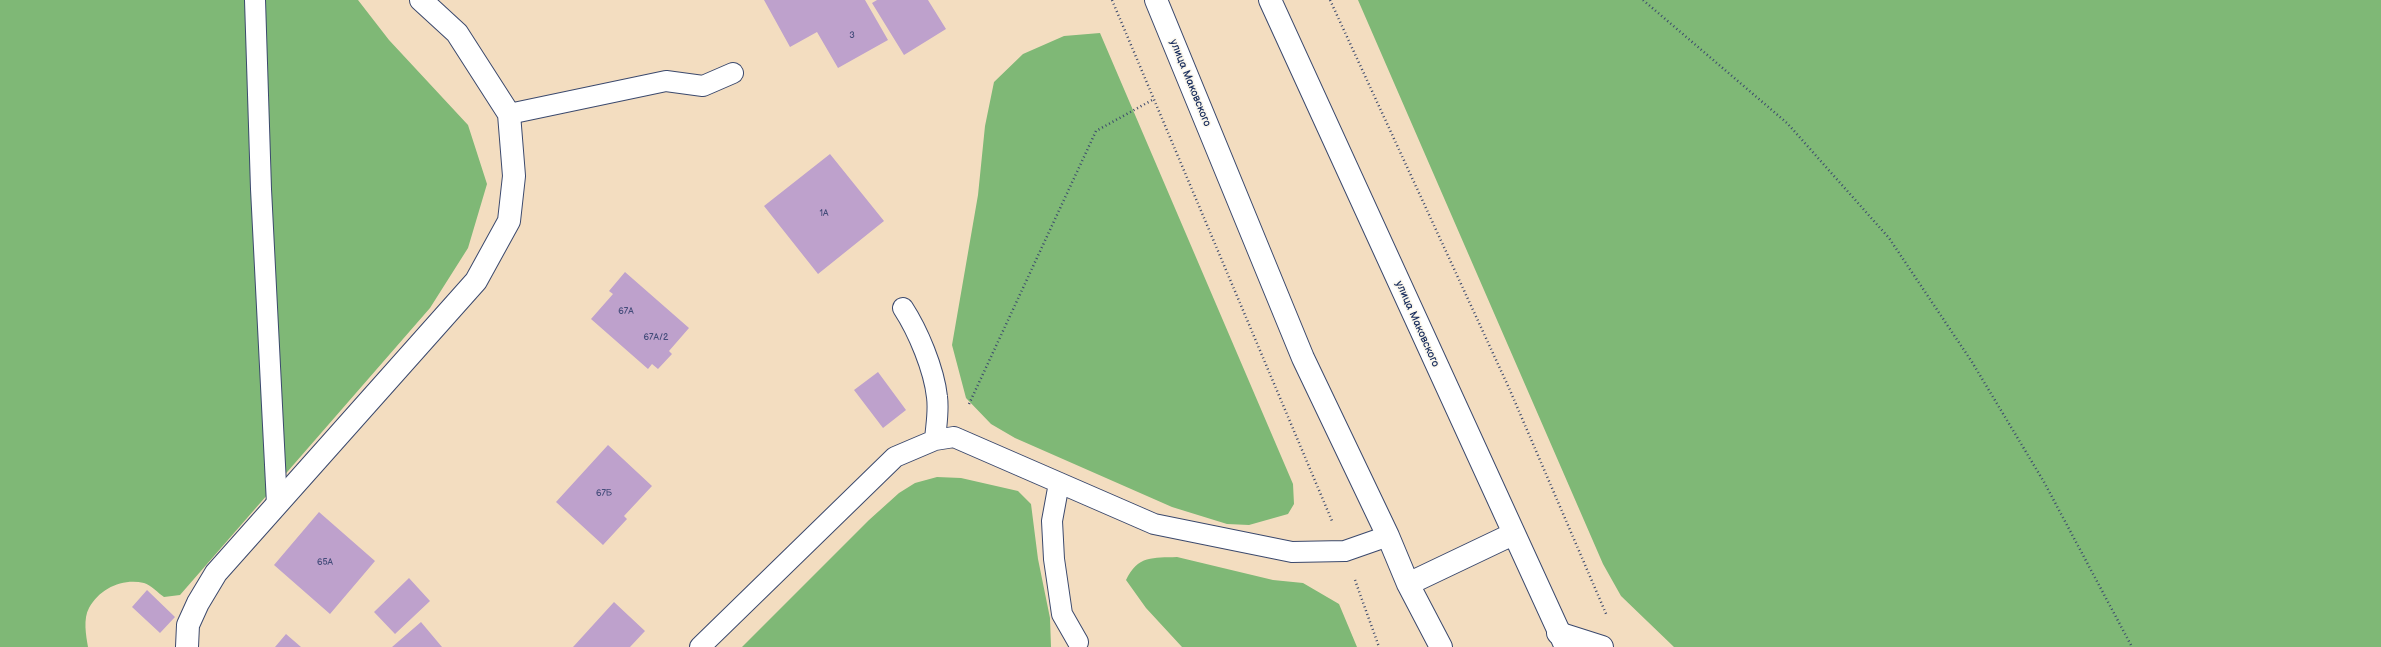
<!DOCTYPE html>
<meta charset="utf-8">
<style>
body{margin:0}
canvas{display:block;background:#f3ddc0}
</style>
<canvas width="2381" height="647"></canvas>
<script>
const ctx = document.querySelector('canvas').getContext('2d');
ctx.lineJoin = 'round';
function fill(path, color) {
  ctx.fillStyle = color;
  ctx.fill(path, 'evenodd');
}
function trace(path, color, width, dash) {
  ctx.strokeStyle = color;
  ctx.lineWidth = width;
  ctx.lineCap = dash ? 'butt' : 'round';
  ctx.setLineDash(dash || []);
  ctx.stroke(path);
}
function write(font, color, halo, rows, align = 'center') {
  ctx.font = font + ' "Balsamiq Sans",sans-serif';
  ctx.lineWidth = 3;
  ctx.setLineDash([]);
  ctx.textBaseline = 'middle';
  ctx.strokeStyle = halo;
  ctx.fillStyle = color;
  for (const [text, x, y, turn = 0] of rows) {
    ctx.save();
    ctx.translate(x, y);
    ctx.rotate((+turn || 0) * Math.PI / 180);
    ctx.textAlign = isNaN(turn) ? turn : align;
    if (halo) ctx.strokeText(text, 0, 0);
    ctx.fillText(text, 0, 0);
    ctx.restore();
  }
}
fill(new Path2D(`
 M0,0H358L389,40L468,125L487,184L468,248L430,308L180,595L164,597C158,593 151,585 144,583C123,578 100,588 89,608C83,619 86,635 88,647H0Z
 M1358,0H2381V647H1674L1621,596L1603,564Z
 M1100,33L1293,484L1294,504L1288,514L1249,525L1227,524L1172,507L1015,438L991,424L966,398L952,345L978,195L985,126L994,82L1023,54L1064,36Z
 M937,477L961,478L1018,491L1031,504L1038,559L1050,618L1051,647H742L869,520L899,493L915,483Z
 M1177,557L1273,580L1303,583L1339,604L1357,647H1182L1146,608L1126,580C1138,555 1153,558 1177,557Z`), '#7fb876');
fill(new Path2D(`
 M764,0H865L888,40L838,68L817,32L790,47Z
 M877,0H928L946,29L904,55L872,3Z
 M830,154L884,221L818,274L764,206Z
 M625,272L689,328L669,351L672,354L658,369L652,364L648,369L591,319L613,294L609,291Z
 M878,372L906,410L883,428L854,390Z
 M608,445L652,486L624,516L627,519L603,545L556,502Z
 M319,512L375,561L330,614L274,565Z
 M409,578L430,601L395,634L374,612Z
 M147,590L175,617L160,633L132,607Z
 M614,602L645,631L630,647H573Z
 M421,622L442,647H392Z
 M286,634L301,647H275Z`), '#bea1cc');
const service = new Path2D(`
 M255,0L261,189L277,504
 M509,114L666,81L703,86L733,73
 M903,308C918,331 934,369 937,397C939,411 936,426 935,440
 M1059,483L1052,521L1054,559L1062,614L1078,642
 M700,647L895,457L935,440L954,437L1154,524L1292,552L1345,551L1388,536`);
const minor = new Path2D(`
 M1558,633L1602,647
 M187,647L188,625L198,603L216,573L476,281L509,221L514,176L509,114L457,33L421,0`);
const trunk = new Path2D(`
 M1156,0L1303,358L1388,536L1408,584L1441,647
 M1270,0L1566,647
 M1408,584L1513,534`);
trace(service, '#3b496d', 22);
trace(minor, '#3b496d', 24);
trace(trunk, '#3b496d', 24);
trace(new Path2D(`
 M1112,0L1332,521
 M1330,0L1509,388L1607,616
 M1643,0L1787,123L1889,238L1972,362L2044,482L2132,647
 M969,404L1096,131L1154,99
 M1355,580L1379,647`), '#3b496d', 2.5, [1, 3]);
trace(service, '#fff', 20);
trace(minor, '#fff', 22);
trace(trunk, '#fff', 22);
write('9px', '#444c7a', null, [
 ["3",852,36],
 ["1А",824,214],
 ["67А",626,312],
 ["67А/2",656,338],
 ["67Б",604,494],
 ["65А",325,563]
]);
write('11px', '#1b2f5e', '#fbf7ec', [
 ["улица Маковского",1190,83,68],
 ["улица Маковского",1417,324,66]
]);
</script>
